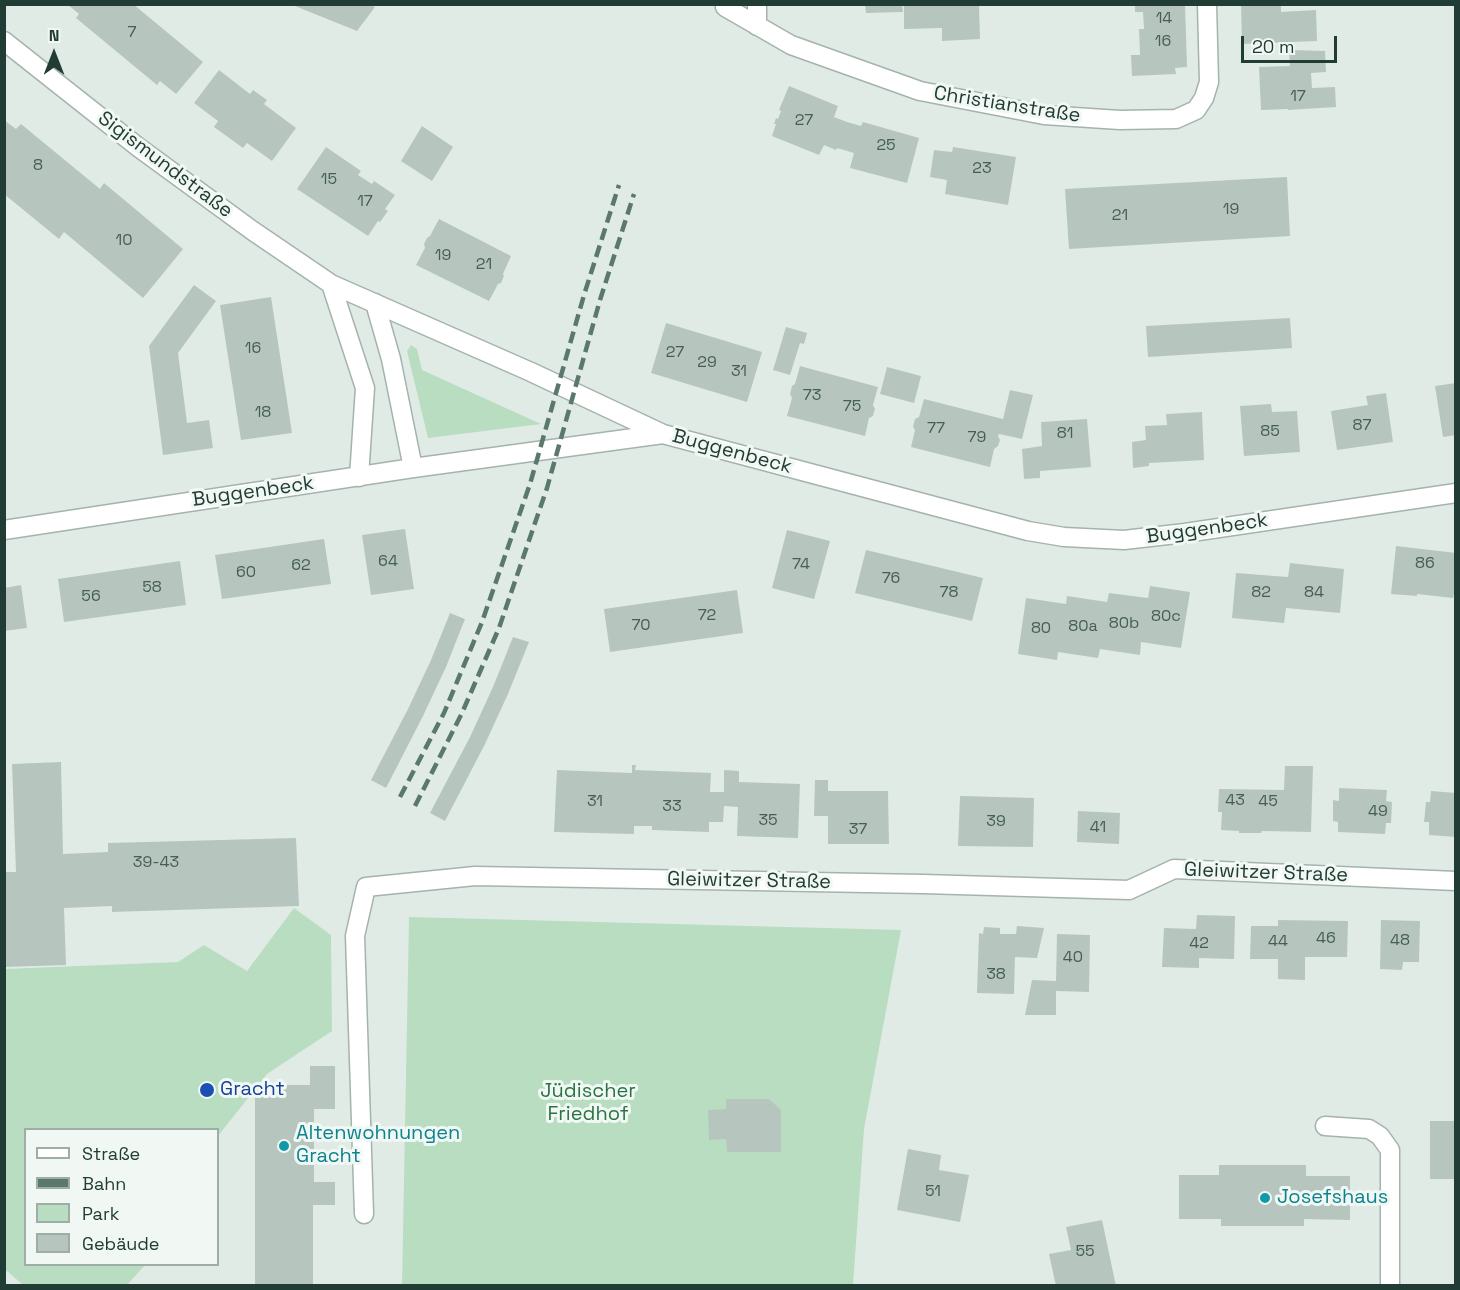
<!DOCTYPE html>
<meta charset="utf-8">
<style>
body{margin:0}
#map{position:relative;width:1460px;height:1290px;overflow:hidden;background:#e1ebe6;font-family:"Space Grotesk",sans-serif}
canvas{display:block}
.frame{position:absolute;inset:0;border:6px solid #213c34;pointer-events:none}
.legend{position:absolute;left:24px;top:1128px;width:195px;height:138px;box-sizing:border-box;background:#f1f8f4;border:2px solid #9eada7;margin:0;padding:8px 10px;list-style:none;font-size:18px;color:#213c34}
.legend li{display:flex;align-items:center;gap:12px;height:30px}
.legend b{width:30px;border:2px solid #9eada7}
.north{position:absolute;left:24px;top:24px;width:60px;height:60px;-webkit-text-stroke:4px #f1f8f4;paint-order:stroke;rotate:0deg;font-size:16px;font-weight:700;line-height:24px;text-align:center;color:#213c34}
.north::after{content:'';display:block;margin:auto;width:21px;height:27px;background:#213c34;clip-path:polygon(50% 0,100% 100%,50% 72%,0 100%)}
.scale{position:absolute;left:1241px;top:36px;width:96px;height:27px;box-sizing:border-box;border:3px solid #213c34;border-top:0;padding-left:8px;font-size:18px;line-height:21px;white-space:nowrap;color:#213c34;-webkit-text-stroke:4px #f1f8f4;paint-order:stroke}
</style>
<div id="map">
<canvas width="1460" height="1290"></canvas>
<div class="frame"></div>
<ul class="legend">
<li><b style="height:8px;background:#fff"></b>Straße</li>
<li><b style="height:8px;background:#5b786f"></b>Bahn</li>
<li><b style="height:16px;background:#b9ddc1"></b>Park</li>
<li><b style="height:16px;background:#b6c6bf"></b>Gebäude</li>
</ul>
<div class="north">N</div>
<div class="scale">20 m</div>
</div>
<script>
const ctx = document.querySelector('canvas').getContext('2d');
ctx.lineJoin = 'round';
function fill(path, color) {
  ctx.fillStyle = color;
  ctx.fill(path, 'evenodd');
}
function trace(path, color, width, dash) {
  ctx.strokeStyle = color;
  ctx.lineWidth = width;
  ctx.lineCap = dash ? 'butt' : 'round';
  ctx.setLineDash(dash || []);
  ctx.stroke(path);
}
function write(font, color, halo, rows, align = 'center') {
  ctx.font = font + ' "Space Grotesk",sans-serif';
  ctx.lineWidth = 6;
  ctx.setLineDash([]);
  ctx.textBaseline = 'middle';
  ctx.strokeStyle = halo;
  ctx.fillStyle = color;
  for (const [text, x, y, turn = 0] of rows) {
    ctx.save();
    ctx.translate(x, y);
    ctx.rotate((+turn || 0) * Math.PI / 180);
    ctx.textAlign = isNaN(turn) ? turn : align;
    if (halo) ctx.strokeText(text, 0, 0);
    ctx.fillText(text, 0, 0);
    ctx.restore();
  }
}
fill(new Path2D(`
 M411,345L417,349L422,370L541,424L428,438L407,351Z
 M294,908L331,935L332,1031L267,1074L218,1136V1130H26V1264L145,1265L127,1285H23L7,1271L5,1272V969L178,962L204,945L247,971Z
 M409,917L901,930L864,1129L853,1285L402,1286Z`), '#b9ddc1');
fill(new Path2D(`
 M67,4H133L203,62L176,94L160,81L157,85L76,18L79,14Z
 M290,4H367L375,7L357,31Z
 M865,4H902L903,12L866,13Z
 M1135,4H1185L1187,67L1175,68L1176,74L1132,76L1131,55H1140L1139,29H1144L1143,12H1135Z
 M904,5H979L980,39L942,41V28L904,29Z
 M1241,5H1281V12L1316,10L1317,41L1242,44Z
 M1289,50L1325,51L1326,72L1311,73L1312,88L1335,87L1336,107L1288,110V109L1261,110L1259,67L1290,66Z
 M219,70L250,94L253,90L267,100L264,104L296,128L272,161L247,143L243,148L214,127L218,121L194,103Z
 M789,86L838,106L834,117L847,122L861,126L863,122L919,138L907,183L850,168L854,153L837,148L836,150L824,145L819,155L772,136L776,124H774L776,118L778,119L781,111L779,110Z
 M4,120L16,129L21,124L100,189L104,183L183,249L143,298L64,232L59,239L4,194Z
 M422,126L453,147L432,181L401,161Z
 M326,147L361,171L358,175L372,184L374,181L395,195L385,209L388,211L380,222L378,221L368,236L297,189Z
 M953,147L1016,157L1008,205L945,194L947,180L930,177L934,150L952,152Z
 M1287,177L1290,236L1069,249L1065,189Z
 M439,219L511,256L503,274L504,276L501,283L498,284L489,301L416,265L425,248L424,244L427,238L430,236Z
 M194,285L216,301L178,353L187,423L209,420L213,448L163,455L149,346Z
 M271,297L292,433L241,440L220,305Z
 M1290,318L1292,348L1148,357L1146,326Z
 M666,323L762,352L747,402L651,373Z
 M786,327L807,333L804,344L800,343L790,375L773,370Z
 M800,366L878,387L873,405L875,409L874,412L873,416L869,418L865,436L787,416L792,398L790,394L792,386L795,384Z
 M887,367L921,376L914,403L880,394Z
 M1456,383V435L1443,437L1435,386Z
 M1010,390L1033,395L1022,439L999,434L998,436L1000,440L998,446L994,449L990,467L911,447L915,430L913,427L915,419L919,417L924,399L1003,419Z
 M1386,393L1393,442L1337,450L1331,411L1368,405L1366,396Z
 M1271,404L1272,412L1297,411L1300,452L1244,456L1240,406Z
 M1202,412L1204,460L1149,463V466L1133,468L1132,442L1146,440L1145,426L1167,425L1166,414Z
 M1087,419L1091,467L1040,471V478L1024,479L1022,449L1042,446L1041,422Z
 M405,529L414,589L371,595L362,535Z
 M787,530L830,541L814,599L772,588Z
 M324,539L331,584L222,599L215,555Z
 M1396,546L1456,553V585L1453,598L1417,594V596L1391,594Z
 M866,550L983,578L972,621L855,593Z
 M180,561L186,605L64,622L58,579Z
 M1290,563L1344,569L1340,613L1286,608L1284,623L1232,618L1236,573L1288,577Z
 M21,585L27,628L4,631V588Z
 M1150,586L1190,592L1181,648L1141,642L1140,655L1100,649L1098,658L1058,652L1057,660L1018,654L1026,598L1066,604L1067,596L1107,602L1109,593L1148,598Z
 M737,590L743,633L610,652L604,609Z
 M450,613L465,619L446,667L423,716L386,788L371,780L408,709L431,660Z
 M513,637L529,642L508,694L485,744L445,821L430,813L470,737L493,687Z
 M61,762L63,854L108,852V843L296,838L299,906L112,912V906L64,908L66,965L4,967V872H16L12,764Z
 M632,765H636L635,770L711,773L710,792H724V770L739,771V782L800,784L798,838L737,836L738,807L724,806L723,822H709V832L652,830V826H634V834H633L554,832L557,770L632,773Z
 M1285,766H1313L1311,832L1262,831L1261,833H1239V831L1221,830L1222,812H1218L1219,789L1284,790Z
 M815,780H828V791H888L889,844H828V816H814Z
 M1339,788L1387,790L1386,801L1392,802L1391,823H1386L1385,834L1338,832V822L1333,821V800L1339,801Z
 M1431,791L1456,793V837L1429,835V822H1424L1426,802H1430Z
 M960,796L1034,798L1033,847L958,846Z
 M1078,811L1120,813L1119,844L1077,842Z
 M1197,915L1235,916L1234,959L1199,958V968L1162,967L1164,928L1196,929Z
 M1278,920L1348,921L1347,957H1305V980L1278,979V959H1250L1251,926H1278Z
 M1381,920L1420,921L1419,962H1403L1402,970L1380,969Z
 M1017,926L1044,928L1037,958L1015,957L1014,994L977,993L979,933L983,934L984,927L1000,928V934H1016Z
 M1057,934L1090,935L1089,992L1056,991V1015H1025L1032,980L1056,981Z
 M310,1066H335V1109H314V1182H335V1205H313V1286H255V1085H310Z
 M726,1099H769L781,1110V1152H727L726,1139L709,1140L708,1110L726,1109Z
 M1430,1121H1456V1179H1430Z
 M908,1149L941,1155L939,1170L969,1175L960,1222L897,1210Z
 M1219,1165H1306V1176H1350V1220L1304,1219V1226H1221V1219H1179V1175H1219Z
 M1102,1220L1116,1286H1056L1049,1254L1071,1250L1066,1227Z`), '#b6c6bf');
const minor = new Path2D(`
 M725,7L791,45L920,91L1044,115L1120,120L1176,119L1196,110L1204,98L1209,82L1207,4
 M757,26V4
 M4,41L138,147L253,231L331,284L531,372L663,434
 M331,284L365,388L359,477
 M375,303L391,359L413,468
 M4,530L413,468L663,434L1028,531L1064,537L1124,540L1185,533L1456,493
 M1325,1126L1369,1129L1380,1136L1390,1150V1286
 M364,1214L355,936L366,887L475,876L923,884L1129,890L1174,869L1456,881`);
trace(minor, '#a4b3ad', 21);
trace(minor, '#fff', 18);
trace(new Path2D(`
 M400,797L444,713L482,622L530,484L584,295L619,185
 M415,806L462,713L499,628L547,488L600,300L634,194`), '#5b786f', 4.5, [12, 6]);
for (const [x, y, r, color] of [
 [207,1090,8,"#1a4fb4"],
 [284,1146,6,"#0f9aa8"],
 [1265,1198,6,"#0f9aa8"]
]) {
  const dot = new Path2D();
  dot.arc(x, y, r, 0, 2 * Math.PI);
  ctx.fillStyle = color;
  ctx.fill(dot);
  trace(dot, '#f1f8f4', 2);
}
write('16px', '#465e57', null, [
 ["14",1164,19],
 ["7",132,33],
 ["16",1163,42],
 ["17",1298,97],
 ["27",804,121],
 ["25",886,146],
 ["8",38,166],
 ["23",982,169],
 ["15",329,180],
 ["17",365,202],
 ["19",1231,210],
 ["21",1120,216],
 ["10",124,241],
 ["19",443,256],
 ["21",484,265],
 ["16",253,349],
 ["27",675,353],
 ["29",707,363],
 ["31",739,372],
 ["73",812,396],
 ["75",852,407],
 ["18",263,413],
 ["87",1362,426],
 ["77",936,429],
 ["85",1270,432],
 ["81",1065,434],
 ["79",977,438],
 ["64",388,562],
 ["86",1425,564],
 ["74",801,565],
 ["62",301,566],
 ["60",246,573],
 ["76",891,579],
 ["58",152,588],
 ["78",949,593],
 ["82",1261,593],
 ["84",1314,593],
 ["56",91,597],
 ["72",707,616],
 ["80c",1166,617],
 ["80b",1124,624],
 ["70",641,626],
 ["80a",1083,627],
 ["80",1041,629],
 ["43",1235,801],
 ["31",595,802],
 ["45",1268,802],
 ["33",672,807],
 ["49",1378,812],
 ["35",768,821],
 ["39",996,822],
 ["41",1098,828],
 ["37",858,830],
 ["39-43",156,863],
 ["46",1326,939],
 ["48",1400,941],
 ["44",1278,942],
 ["42",1199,944],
 ["40",1073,958],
 ["38",996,975],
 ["51",933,1192],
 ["55",1085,1252]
]);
write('20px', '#213c34', '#f1f8f4', [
 ["Christianstraße",1007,105,9],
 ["Sigismundstraße",165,165,37],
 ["Buggenbeck",732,452,15],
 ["Buggenbeck",253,492,-8],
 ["Buggenbeck",1207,529,-8],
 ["Gleiwitzer Straße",1266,873,2],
 ["Gleiwitzer Straße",749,881,1]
]);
write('20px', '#164399', '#f1f8f4', [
 ["Gracht",220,1090]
], 'left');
write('20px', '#2b7344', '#f1f8f4', [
 ["Jüdischer",588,1092],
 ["Friedhof",588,1115]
]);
write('20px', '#0d838f', '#f1f8f4', [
 ["Altenwohnungen",296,1134],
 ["Gracht",296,1157],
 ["Josefshaus",1277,1198]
], 'left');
</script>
